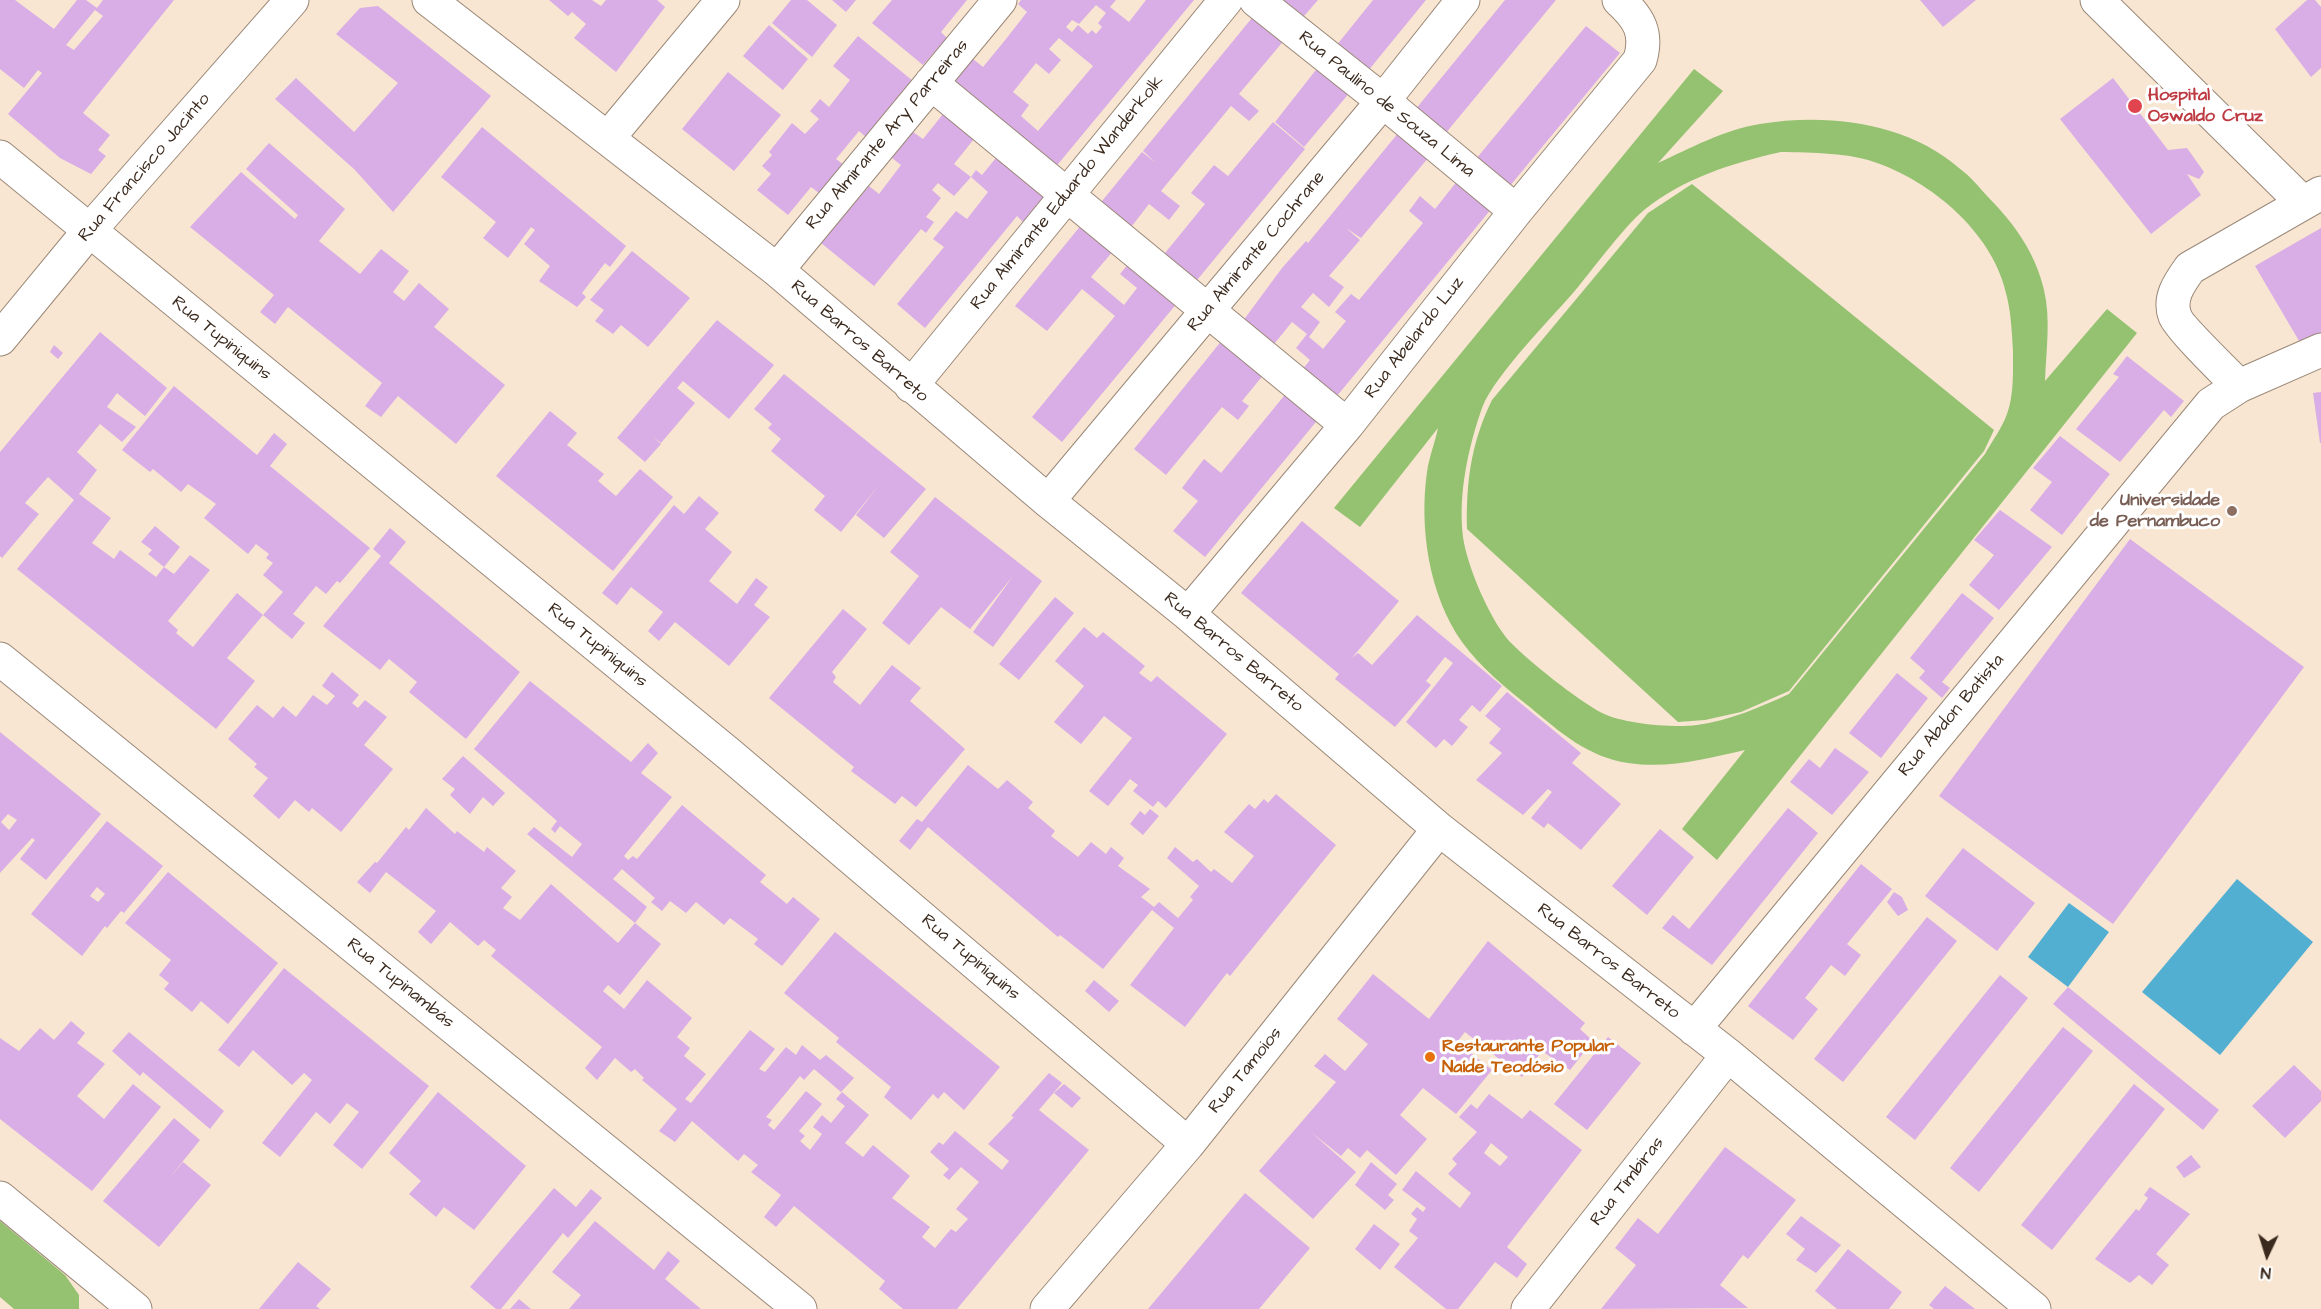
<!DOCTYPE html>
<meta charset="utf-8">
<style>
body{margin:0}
#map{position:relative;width:2321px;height:1309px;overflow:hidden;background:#f8e6d2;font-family:"Architects Daughter",sans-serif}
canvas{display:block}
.north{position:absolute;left:2237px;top:1225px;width:60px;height:60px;-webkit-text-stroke:4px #fff;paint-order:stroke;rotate:184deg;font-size:16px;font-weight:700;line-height:24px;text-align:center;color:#3b2a1e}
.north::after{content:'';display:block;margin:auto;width:21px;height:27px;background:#3b2a1e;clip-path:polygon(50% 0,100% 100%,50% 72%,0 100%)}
</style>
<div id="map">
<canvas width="2321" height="1309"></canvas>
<div class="north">N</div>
</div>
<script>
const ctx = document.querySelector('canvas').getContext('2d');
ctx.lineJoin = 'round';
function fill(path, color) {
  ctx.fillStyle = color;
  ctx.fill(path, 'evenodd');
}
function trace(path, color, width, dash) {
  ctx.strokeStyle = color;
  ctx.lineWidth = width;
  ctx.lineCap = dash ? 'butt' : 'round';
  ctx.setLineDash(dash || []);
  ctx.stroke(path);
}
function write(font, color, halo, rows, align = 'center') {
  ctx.font = font + ' "Architects Daughter",sans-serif';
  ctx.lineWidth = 6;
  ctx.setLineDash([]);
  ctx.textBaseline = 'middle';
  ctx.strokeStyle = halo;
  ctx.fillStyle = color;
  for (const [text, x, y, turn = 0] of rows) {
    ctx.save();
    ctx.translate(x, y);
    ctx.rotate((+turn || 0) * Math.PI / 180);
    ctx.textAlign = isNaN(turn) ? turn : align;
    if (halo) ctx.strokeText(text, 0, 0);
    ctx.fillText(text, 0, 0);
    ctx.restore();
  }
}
fill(new Path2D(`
 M1694,69L1723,91L1658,163C1691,148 1723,130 1760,124C1827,113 1906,122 1959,168C1970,176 1979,187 1988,197C2014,223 2036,254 2044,290C2051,320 2046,350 2045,381L2107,309L2137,333L1717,860L1682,829L1745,750C1705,759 1669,769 1628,763C1588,757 1561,733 1531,708C1506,688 1481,668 1462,642C1429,595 1419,528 1427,472C1429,457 1435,443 1438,428L1360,527L1334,508ZM1781,152C1813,153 1849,152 1880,164C1936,185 1995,236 2007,297C2011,314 2012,333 2013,351C2013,371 2014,395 2007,414C2002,428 1992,441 1985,454L1789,694C1760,707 1729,721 1697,725C1673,728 1624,724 1602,713C1576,699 1531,663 1510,642C1490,620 1467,566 1463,537C1458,494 1468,448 1482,408C1495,374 1553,317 1578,287C1596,265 1624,227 1644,210C1684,178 1732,163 1781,152Z
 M1692,184L1994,430L1984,451L1789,691L1741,712L1705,720L1678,722L1467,529C1466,482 1471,443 1492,400L1648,213Z
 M0,1221L65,1275L79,1295V1309H14L0,1297Z`), '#94c271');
fill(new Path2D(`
 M2237,879L2313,942L2220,1055L2142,992Z
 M2069,903L2109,932L2068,987L2028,957Z`), '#53afd1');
fill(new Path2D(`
 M0,0H15L54,29L77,0H86L97,8L103,0H174L83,113L110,135L98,150L106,156L91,174L60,158L8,114L42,73L38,70L24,88L0,69ZM95,10L103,16L74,50L66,45Z
 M549,0H592L601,6L606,0H657L665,7L616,72L574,38L586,24L572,12L568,16Z
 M791,0H807L837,25L812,57L772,23Z
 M832,0H856L846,12Z
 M892,0H967L941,32L947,38L923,65L872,23Z
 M1021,0H1116L1110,7L1129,22L1146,0H1194L1054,169L950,87L973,59L983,67L1006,39L1027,12L1018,4ZM1096,5L1106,13L1098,23L1102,27L1096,34L1092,30L1088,34L1078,25L1072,32L1066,27L1072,20L1079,24ZM1059,38L1093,66L1038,131L1021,116L1029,105L1013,92L1036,63L1049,74L1061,60L1049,49Z
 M1269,0H1318L1298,23Z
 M1373,0H1426L1363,77L1332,51Z
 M1505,0H1556L1440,140L1410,116Z
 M1920,0H1976L1943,27Z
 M2307,0H2315L2321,7V68L2311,77L2275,29Z
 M378,6L491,96L393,212L354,169L275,99L296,78L354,132L398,83L336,34L360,8Z
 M1256,13L1286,38L1239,94L1259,111L1249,121L1231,106L1161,191L1180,206L1169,220L1149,204L1128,231L1098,206L1142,152L1156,163L1143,151Z
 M769,25L808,59L783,90L743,56Z
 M1586,26L1620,53L1504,193L1471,165Z
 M858,36L913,81L867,138L859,131L836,159L844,165L819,193L811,187L788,215L757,190L771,174L762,166L772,155L769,152L792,123L805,134L819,119L810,111L820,99L829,107L850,80L833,66Z
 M1319,66L1351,91L1304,147L1275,122Z
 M728,72L781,115L734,171L682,129Z
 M2113,78L2168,150L2187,148L2204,172L2199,179L2187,174L2201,195L2151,234L2060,119Z
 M947,109L978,134L954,164L971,177L954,196L938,183L932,190L941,198L926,217L934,222L926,233L921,229L874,286L821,243L869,186L879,194L901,165L892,158L913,132L923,139Z
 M1273,122L1305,149L1193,285L1161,258L1205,204L1191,193L1214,165L1228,176Z
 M482,127L626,246L610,267L605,263L582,293L586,297L577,307L539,281L550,266L524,244L535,230L531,227L508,258L483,238L496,222L441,177Z
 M1399,132L1429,157L1361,238L1346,228L1360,240L1329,276L1344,287L1329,307L1313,293L1301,307L1320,322L1309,337L1321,347L1323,349L1346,321L1335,312L1351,294L1359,300L1423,223L1409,211L1420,196L1435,209L1458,180L1492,208L1332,402L1298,375L1310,360L1296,348L1307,334L1292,322L1270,349L1240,325L1282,268L1306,241L1308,243Z
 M269,143L345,209L319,241L360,274L381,249L409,271L393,292L404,301L419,283L449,309L434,327L505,385L456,444L398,396L381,417L365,406L382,383L288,307L275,324L260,312L274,295L190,227L241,172L295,219L298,215L246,169Z
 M1000,153L1049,193L1024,223L1017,216L925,328L897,304L944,247L933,239L956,211L967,219L988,192L971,177L976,170L982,175Z
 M1082,224L1114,250L1091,277L1124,305L1137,288L1120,274L1129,263L1178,302L1062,442L1032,417L1115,316L1082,289L1047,331L1015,306Z
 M2321,228V342L2305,351L2255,266Z
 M632,251L690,298L648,347L621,325L613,334L595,321L604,310L590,300Z
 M717,320L774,365L729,419L683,381L677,388L695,403L661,443L652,436L661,444L645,462L617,438Z
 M100,332L167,388L145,416L117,393L107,407L136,427L122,442L100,424L77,452L97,470L79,494L111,518L92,543L114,559L120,550L156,577L164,567L174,574L190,555L210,570L168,621L178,630L176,633L193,647L237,593L263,615L227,658L255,681L216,729L17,569L74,500L48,477L25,503L39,514L2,558L0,556V452Z
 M1223,339L1265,373L1242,401L1249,406L1238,420L1222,407L1166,475L1134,449Z
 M54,345L63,353L58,359L50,352Z
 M2127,356L2184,401L2171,417L2164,410L2120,462L2076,429L2119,377L2113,374Z
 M784,374L926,489L884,538L856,515L879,485L841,532L814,510L825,496L771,451L781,439L768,428L772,424L754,409Z
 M174,386L257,455L274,433L287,444L270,466L370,548L340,583L337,581L326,594L316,586L293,614L305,623L292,639L263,615L283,592L263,575L273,563L266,558L269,554L256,544L248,554L204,518L216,504L188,484L181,492L153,469L150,472L122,450Z
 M1288,391L1320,417L1205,557L1173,531L1198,501L1182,488L1204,459L1221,473Z
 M2321,392V443H2320L2313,393Z
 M550,411L577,433L567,445L604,474L598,481L616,496L640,469L673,497L613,571L496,476Z
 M2060,436L2110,474L2062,535L2030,510L2052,482L2033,468Z
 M699,496L719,513L705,529L732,552L709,581L737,604L756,578L768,587L754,605L770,617L729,666L675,622L659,641L648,631L663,612L631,587L617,605L602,593L674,505L684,514Z
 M935,497L1042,581L993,647L973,632L1013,576L970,629L941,607L909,645L882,623L919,576L890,552Z
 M2000,510L2052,547L1999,610L1969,585L1994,555L1974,540Z
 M1302,521L1399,601L1352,658L1358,653L1372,665L1417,615L1502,686L1480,712L1472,705L1459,720L1468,727L1452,746L1444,739L1436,748L1406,722L1453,663L1445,657L1426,681L1431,685L1395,727L1335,679L1339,674L1241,593Z
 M155,526L180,547L164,567L148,554L152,550L141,542Z
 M390,528L406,542L389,563L520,672L466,739L409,692L417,682L389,659L380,670L323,626L381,556L373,549Z
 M2130,539L2304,667L2113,924L1939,796Z
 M1962,593L1994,618L1942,682L1950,688L1942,698L1919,678L1925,671L1910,658Z
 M1055,597L1074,613L1019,680L999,664Z
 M843,609L867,629L832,672L836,677L833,682L860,705L892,665L921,688L910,701L965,749L916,807L902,796L895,804L851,771L854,767L769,698Z
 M1084,627L1097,638L1103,632L1145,666L1139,673L1151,682L1157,676L1227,734L1166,808L1158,801L1153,807L1133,791L1138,785L1130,779L1108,806L1089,791L1132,738L1104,716L1081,744L1054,722L1084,686L1055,661Z
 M332,672L359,695L352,703L358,708L365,700L387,717L364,745L393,769L341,832L312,808L309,812L295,800L279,819L253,796L268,778L254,767L257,764L228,739L257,705L273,718L283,706L296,717L313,695L327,705L335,696L322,686Z
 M1897,673L1928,698L1881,758L1849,733Z
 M530,681L631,762L648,743L658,753L641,773L672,797L624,856L628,860L633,856L637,859L682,805L766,875L760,882L787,904L793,897L820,919L782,966L754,944L758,939L730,918L724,925L696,902L686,913L670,901L662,911L651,902L655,898L622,869L613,879L647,907L635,923L661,944L620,995L608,985L603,991L624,1009L647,980L692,1018L677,1037L690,1048L684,1056L706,1074L685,1099L691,1103L750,1030L775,1049L759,1069L765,1072L786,1047L796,1055L802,1045L820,1060L826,1055L854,1078L841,1092L814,1069L804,1080L800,1076L766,1117L772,1120L768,1125L774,1130L806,1091L822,1104L799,1131L805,1136L800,1141L810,1150L822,1134L813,1127L822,1115L831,1123L845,1106L836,1099L842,1092L869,1115L845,1143L863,1157L873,1145L910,1176L892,1198L930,1227L922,1237L935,1248L951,1229L956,1232L968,1219L956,1209L979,1182L961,1167L949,1180L943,1175L949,1169L930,1152L939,1142L943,1145L955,1131L1002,1170L1009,1161L988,1144L1014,1117L1011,1116L1049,1073L1062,1083L1039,1110L1089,1150L957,1309H903L879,1289L885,1281L794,1206L776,1227L764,1217L781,1195L751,1172L758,1165L744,1154L738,1161L692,1121L675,1142L659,1131L677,1109L642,1080L644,1078L635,1069L631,1072L615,1058L597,1080L585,1068L602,1047L491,956L496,950L484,940L478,946L450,922L431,944L418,932L436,911L386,872L370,893L357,882L375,862L377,863L406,827L409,830L426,808L455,834L457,831L484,852L487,847L516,871L501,888L512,897L503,908L520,920L551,884L618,943L635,923L527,834L534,827L572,857L582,844L560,826L555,833L551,829L557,821L474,749Z
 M1507,692L1581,753L1572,763L1621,804L1581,850L1548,823L1544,828L1531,818L1552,792L1548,789L1523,815L1476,780L1502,753L1489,743L1501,729L1485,716Z
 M0,732L101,814L46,880L20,859L35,840L32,838L0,873ZM8,814L17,820L9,830L1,822Z
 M1835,748L1869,772L1832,815L1790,782L1809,759L1820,768Z
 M463,756L505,793L493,806L483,797L470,814L450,795L455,789L442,779Z
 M968,765L998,789L1007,780L1033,802L1028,808L1055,831L1051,836L1078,857L1091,842L1106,854L1111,847L1124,858L1118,866L1150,889L1141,897L1154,907L1159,902L1178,918L1193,900L1190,897L1199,886L1167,858L1175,847L1193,862L1197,859L1211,872L1214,869L1232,883L1254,856L1224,832L1249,804L1255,809L1264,799L1268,803L1276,794L1336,845L1230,976L1227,973L1185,1027L1130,985L1174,928L1152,910L1103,969L1060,935L1058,937L928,827L910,850L899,841L917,819L922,822Z
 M1788,808L1818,833L1712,965L1662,928L1673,915L1689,929Z
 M1150,809L1159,816L1143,835L1130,824L1140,811L1145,815Z
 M107,821L163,866L124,913L121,911L107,928L105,926L82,956L31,914ZM97,887L105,894L98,902L90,896Z
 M1660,829L1694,857L1647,915L1612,886Z
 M1963,848L2035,903L1997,951L1925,896Z
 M1861,864L1892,889L1847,944L1861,955L1845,976L1831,965L1805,998L1818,1009L1793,1040L1748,1006Z
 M168,872L278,963L228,1024L201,1001L192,1012L164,989L169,983L159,975L171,960L125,923Z
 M1894,892L1902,897L1908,910L1898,916L1887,902Z
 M1927,917L1957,941L1843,1082L1814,1059Z
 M835,932L1000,1067L964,1110L944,1092L938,1099L933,1094L911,1120L884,1097L891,1087L836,1042L839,1038L784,993Z
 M1488,941L1585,1023L1580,1029L1593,1041L1570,1070L1542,1051L1522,1077L1465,1032L1457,1042L1492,1070L1456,1114L1423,1088L1400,1115L1427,1139L1396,1175L1367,1150L1360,1158L1348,1148L1341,1156L1311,1132L1356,1172L1313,1219L1259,1171L1336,1082L1314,1066L1325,1054L1345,1071L1368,1044L1337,1019L1373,974L1429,1019Z
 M284,968L429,1086L362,1169L333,1145L359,1112L347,1103L330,1124L316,1112L280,1157L262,1143L312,1080L304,1073L292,1085L253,1050L239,1067L218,1050Z
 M2000,975L2028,998L1915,1140L1886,1117Z
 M1094,980L1119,1001L1109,1012L1085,991Z
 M2068,987L2219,1110L2203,1130L2053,1004Z
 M71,1021L85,1033L77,1043L105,1064L77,1096L104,1119L133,1084L161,1107L92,1191L0,1119V1038L19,1051L40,1028L54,1040Z
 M2063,1027L2093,1051L1979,1192L1950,1168Z
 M129,1032L224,1111L210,1129L143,1072L140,1076L112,1051Z
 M1608,1037L1641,1063L1587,1130L1554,1104Z
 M2294,1065L2321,1091V1101L2285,1138L2252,1106Z
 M1064,1084L1081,1098L1072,1108L1054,1093Z
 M2134,1084L2165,1109L2052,1250L2021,1225Z
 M438,1092L526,1166L474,1230L444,1207L436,1217L409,1194L421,1181L389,1153Z
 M1489,1094L1522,1119L1530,1110L1582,1150L1507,1247L1527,1264L1517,1278L1495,1262L1458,1309H1446L1394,1267L1418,1238L1409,1231L1417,1219L1411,1214L1417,1207L1423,1212L1426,1208L1402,1190L1416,1171L1460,1208L1471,1193L1448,1174L1457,1164L1452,1159L1477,1132L1459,1117L1471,1104L1477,1109ZM1491,1143L1508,1157L1500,1166L1484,1153Z
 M174,1118L200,1140L167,1181L183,1162L211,1185L159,1247L103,1201Z
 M1725,1147L1796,1200L1748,1259L1743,1255L1720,1285L1748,1308L1601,1309L1636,1265L1615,1248L1638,1218L1658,1234Z
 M2191,1155L2201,1167L2184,1178L2176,1167Z
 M1371,1162L1397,1184L1388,1195L1394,1200L1385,1210L1355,1185Z
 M2150,1187L2190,1214L2156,1254L2169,1265L2152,1285L2139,1275L2130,1283L2095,1259L2136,1209L2139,1211L2148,1198L2144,1195Z
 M554,1188L576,1207L591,1189L602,1198L568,1238L563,1233L501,1309H496L470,1287Z
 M1245,1193L1310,1248L1259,1309H1148Z
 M1801,1216L1841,1245L1816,1273L1796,1260L1805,1249L1786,1234Z
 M595,1221L654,1270L668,1251L680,1261L665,1279L701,1309H569L581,1295L552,1272Z
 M1374,1224L1400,1244L1380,1270L1355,1249Z
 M1848,1249L1902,1292L1889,1309H1837L1815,1291Z
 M298,1262L331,1289L316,1306L320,1309H259Z
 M1945,1286L1975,1309H1934L1929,1305Z
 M519,1299L531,1309H510Z`), '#d9ade6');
const street = new Path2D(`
 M429,0L777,270L1048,501L1188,614L1439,829L1728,1055L2034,1309
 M1256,0L1383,101L1516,211
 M2097,0L2303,203
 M931,83L1347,425
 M608,138L723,0
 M0,157L729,754L1188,1144
 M777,270L1000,0
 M0,339L89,231L292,0
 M911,386L1226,0
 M2239,386L2321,350
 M1048,501L1383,101L1463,0
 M1188,614L1347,425L1516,211L1640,60C1648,33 1639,18 1619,0
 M0,659L800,1309
 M1694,1029L2211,404L2239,386C2228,375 2178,326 2175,316C2168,298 2180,282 2190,268L2321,193
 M0,1198L135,1309
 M1047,1309L1188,1144L1439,829
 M1528,1309L1728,1055`);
trace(street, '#9a8878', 35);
trace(street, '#fff', 33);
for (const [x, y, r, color] of [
 [2135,106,8,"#e0444e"],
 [2232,511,6,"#8d6e63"],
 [1430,1057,6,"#e8710a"]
]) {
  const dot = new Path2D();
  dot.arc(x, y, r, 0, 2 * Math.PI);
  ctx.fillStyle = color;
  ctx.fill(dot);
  trace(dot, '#fff', 2);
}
write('bold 18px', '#be3a42', '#fff', [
 ["Hospital",2148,96],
 ["Oswaldo Cruz",2148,117]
], 'left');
write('18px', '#3b2a1e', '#fff', [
 ["Rua Paulino de Souza Lima",1386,105,39],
 ["Rua Almirante Ary Parreiras",888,135,-50],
 ["Rua Francisco Jacinto",145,168,-49],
 ["Rua Almirante Eduardo Wanderkolk",1068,193,-51],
 ["Rua Almirante Cochrane",1257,252,-50],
 ["Rua Abelardo Luz",1415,338,-52],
 ["Rua Tupiniquins",221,339,39],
 ["Rua Barros Barreto",859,342,41],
 ["Rua Tupiniquins",597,646,39],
 ["Rua Barros Barreto",1233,653,40],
 ["Rua Abdon Batista",1952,716,-50],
 ["Rua Tupiniquins",970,958,40],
 ["Rua Barros Barreto",1608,962,38],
 ["Rua Tupinambás",400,984,39],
 ["Rua Tamoios",1246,1071,-51],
 ["Rua Timbiras",1628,1182,-52]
]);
write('bold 18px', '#785e54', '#fff', [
 ["Universidade",2220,501],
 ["de Pernambuco",2220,522]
], 'right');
write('bold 18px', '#c56008', '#fff', [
 ["Restaurante Popular",1442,1047],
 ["Naíde Teodósio",1442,1068]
], 'left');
</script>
